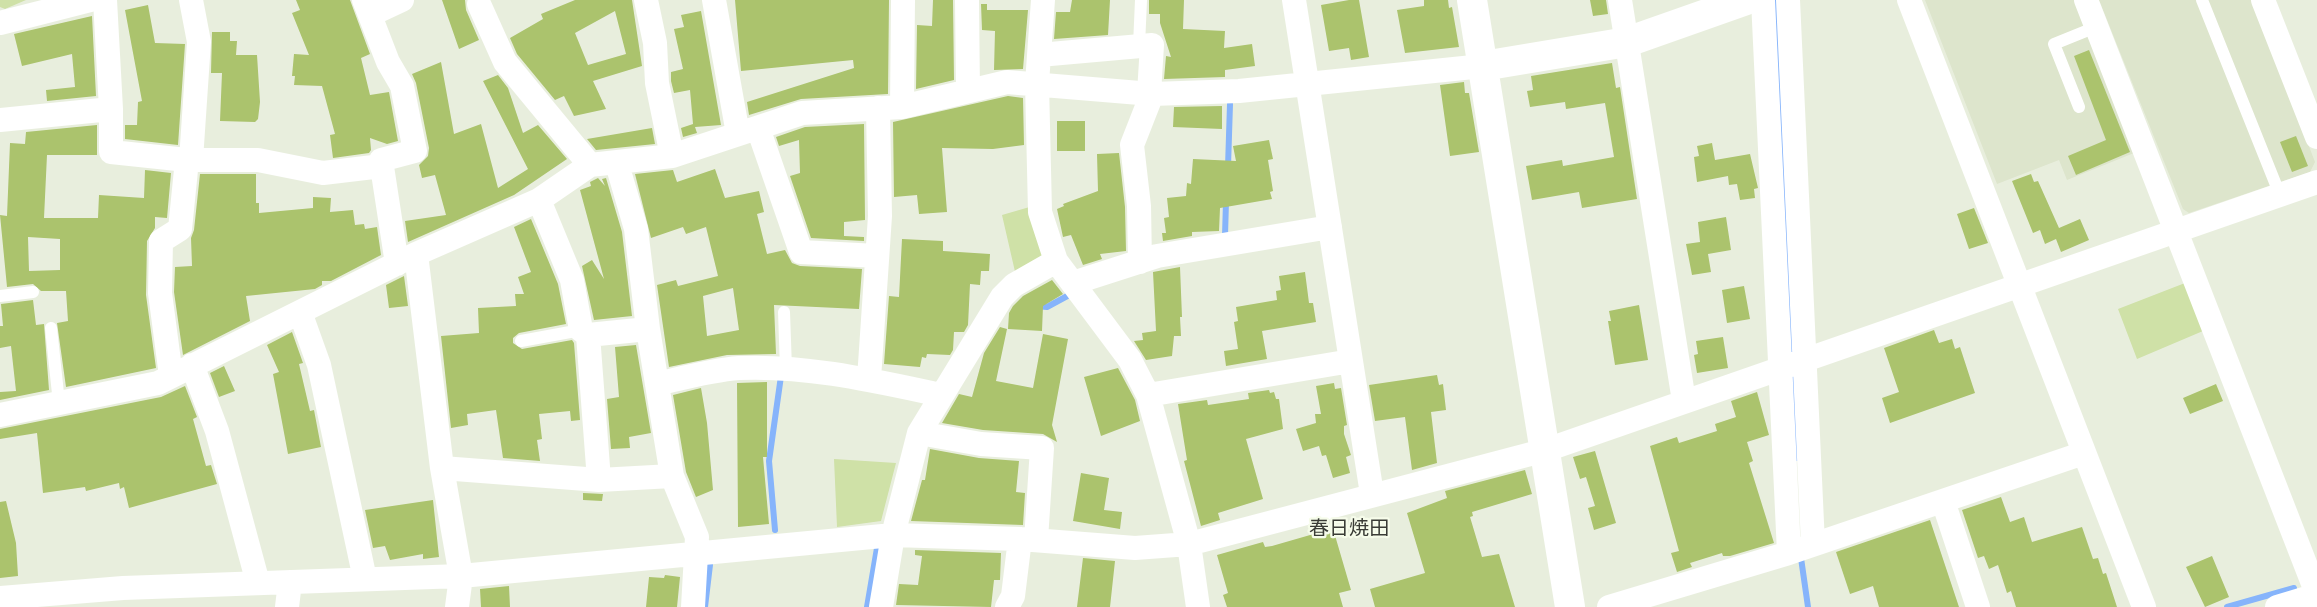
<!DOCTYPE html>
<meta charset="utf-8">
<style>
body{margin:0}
canvas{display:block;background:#e8eedd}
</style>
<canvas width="2317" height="607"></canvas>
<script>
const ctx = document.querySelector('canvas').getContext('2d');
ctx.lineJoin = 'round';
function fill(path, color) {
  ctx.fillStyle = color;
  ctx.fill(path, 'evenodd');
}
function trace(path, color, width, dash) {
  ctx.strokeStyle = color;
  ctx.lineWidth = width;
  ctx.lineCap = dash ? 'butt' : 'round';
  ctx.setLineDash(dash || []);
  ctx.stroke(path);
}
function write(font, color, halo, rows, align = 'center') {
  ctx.font = font + ' Roboto,"Noto Sans JP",sans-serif';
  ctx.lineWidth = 4.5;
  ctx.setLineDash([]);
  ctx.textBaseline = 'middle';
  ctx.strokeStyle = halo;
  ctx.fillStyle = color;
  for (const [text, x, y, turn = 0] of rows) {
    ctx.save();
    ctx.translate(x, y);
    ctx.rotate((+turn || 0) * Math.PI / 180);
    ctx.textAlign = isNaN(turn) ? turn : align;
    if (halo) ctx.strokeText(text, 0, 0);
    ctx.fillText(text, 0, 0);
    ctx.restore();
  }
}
fill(new Path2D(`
 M1925,0H2075L2134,153L2067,180L2059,160L1997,184Z
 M2099,0H2253L2315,162L2310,172L2189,213L2183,209Z`), '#dde5cc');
fill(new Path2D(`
 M0,0H26L5,9L0,7Z
 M1033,206L1047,258L1016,276L1002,215Z
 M2185,283L2203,331L2137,359L2118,309Z
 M834,459L896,463L881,521L837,527Z`), '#cfe1a7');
trace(new Path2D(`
 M1776,1L1792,353
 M1228,167L1230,104
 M1225,236L1226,201
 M1036,306L1047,307L1071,294
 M1793,372L1797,458
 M775,530L769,461L781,376
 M1801,558L1808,607
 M705,607L710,565
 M867,607L877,548
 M2227,607L2294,588`), '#86b4fb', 6);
fill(new Path2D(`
 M296,0H350L370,54L361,58L370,95L389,92L398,141L387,144L370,138L371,150L369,153L333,158L330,135L335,134L322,86L294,85L295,76H292L294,54L309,55L292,13L300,10Z
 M442,0H465L466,10L479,40L459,49Z
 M575,0H632L642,66L593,81L606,109L574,116L564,96L555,100L517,54L510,38L543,19L541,14ZM615,11L626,54L588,65L575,33Z
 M735,0H889L888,94L801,99L749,115L747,102L854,68L853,60L741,71Z
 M933,0H953L954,80L916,89L917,25L932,26Z
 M1072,0H1110L1108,35L1054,39L1056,12H1070Z
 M1149,0H1184L1183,29L1225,31L1224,48L1252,44L1255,66L1225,70V77L1164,79L1166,56L1171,57L1160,23V14H1149Z
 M1349,0H1359L1369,57L1351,60L1349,48L1329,51L1321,5Z
 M1424,0H1448L1449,8L1452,7L1459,47L1405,53L1397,10L1424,6Z
 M1590,0H1606L1608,14L1593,16Z
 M981,4H987V10H1028L1023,69L994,70L995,31L982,30Z
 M148,5L155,43L185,44L178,145L125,139V125H137L138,102L142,101L125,10Z
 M701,11L721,125L695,127L697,133L683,137L681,128L693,124L690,90L674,93L671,81V72L683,69L674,29L684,27L681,15Z
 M92,16L96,96L47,101L46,90L75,87L72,54L22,66L14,34Z
 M212,32H230V41H237L236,55H257L260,102L258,119L255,122L220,121L222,73H211Z
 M2089,50L2130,152L2076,175L2068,156L2106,140L2074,56Z
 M441,62L454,134L481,124L498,188L528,169L483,81L498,75L508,88L523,133L538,125L567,159L514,195L408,242L405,221L446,215L435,175L422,178L419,165L428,156L429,148L416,83L412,74Z
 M1612,63L1616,88L1620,87L1637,199L1582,208L1579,192L1532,200L1526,166L1562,160L1563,166L1614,157L1605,103L1566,109L1565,102L1530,107L1527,91L1533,90L1531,76Z
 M1464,82L1465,93H1469L1479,152L1450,156L1440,85Z
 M1008,96L1023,98L1024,145L993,149L942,148L947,212L919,214L917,195L894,197L893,122Z
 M1222,106V129L1173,127L1174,107Z
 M1057,121H1085V151H1057Z
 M864,124L865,220L844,222V236L864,237V241L811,238L790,176L800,173L799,140L779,146L776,137L805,127Z
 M97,125V155H47L44,218H98L99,195L144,198L145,170L171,173L167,218L155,217V228L147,241L146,295L156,368L66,387L57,323L68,321L66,291H41L33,284L7,287L0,215L7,216L10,143L25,144L26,132ZM28,237L60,239V270L29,271Z
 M652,128L655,144L596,150L587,139Z
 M2296,136L2308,166L2292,172L2280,142Z
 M1269,140L1273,159L1268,160L1273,191L1270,192L1272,199L1220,208L1219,231L1192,232V236L1163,241L1162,233H1166L1164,218L1169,217L1167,198L1186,196L1187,183L1191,184L1193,159L1236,161L1233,146Z
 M1712,143L1715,160L1750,154L1758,188L1754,189L1755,198L1740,200L1737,184L1729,185L1728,176L1697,182L1694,157L1699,156L1697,146Z
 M1119,153L1125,207L1126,251L1100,254L1102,259L1083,265L1071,235L1063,237L1057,209L1064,206L1063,204L1098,191L1097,154Z
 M715,169L725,198L759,191L764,212L757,214L767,254L785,250L792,263L800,266L862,269L859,309L774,305L776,354L727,355L669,367L657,285L676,280L678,286L718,276L706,227L686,234L683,227L651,238L635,174L673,170L677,182ZM733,288L739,330L707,336L703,296Z
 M200,174H256V203H259V213L313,208V197L331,198L330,212L353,210L355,225L364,224L365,229L377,227L381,255L331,281H322V285L315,289L246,296L250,321L183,355L174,292L175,267L192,266L191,238L194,230Z
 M2031,174L2034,182L2038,181L2059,228L2080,219L2089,240L2061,252L2056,239L2045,244L2040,230L2033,233L2012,181Z
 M598,178L605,186L602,179L606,178L622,232L632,316L594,320L582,266L592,260L604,279L580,190L591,186L590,182Z
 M1974,208L1988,243L1969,249L1957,214Z
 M1726,217L1731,250L1708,254L1711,272L1692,275L1686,244L1700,242L1698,222Z
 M531,219L558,284L566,324L519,333L513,338V343L522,349L572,340L574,343L580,420L571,421L570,411L539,414L542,439L537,440L540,461L503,458L496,410L467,414L468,425L451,428L441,336L479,333L478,308L516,306L515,294H524L518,277L531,272L514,227Z
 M902,239L943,241V251L990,254L989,271H981L980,285L970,284L968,325L964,332H954L953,350L950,355L927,354L926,358L922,357L920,367L884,364L889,296L899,297Z
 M1180,267L1182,317H1180L1181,336H1174L1172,356L1146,360L1134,341L1143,340L1142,333L1156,331L1153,272Z
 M1305,272L1309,303H1313L1316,322L1262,331L1267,359L1226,366L1224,351L1238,349L1234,322L1238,321L1236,307L1277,300L1276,291L1281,290L1279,276Z
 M404,276L408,306L389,308L386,285Z
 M1052,280L1063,294L1043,306L1042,331L1008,329L1009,313L1013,306L1023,296Z
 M1744,286L1750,319L1727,323L1722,290Z
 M33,300L36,325L44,324L49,390L0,400V392L16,391L11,346L0,348V326H3L1,304Z
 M1639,305L1648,360L1615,365L1608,321H1611L1609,311Z
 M1000,327L1007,329L996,381L1033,388L1043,334L1068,339L1052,425L1057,442L1043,434L983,430L942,423L959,394L972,397L984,353Z
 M1934,330L1939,343L1952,339L1955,349L1960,347L1975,393L1890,423L1882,398L1899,392L1884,348Z
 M292,332L303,363L299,364L310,411L314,410L321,447L288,454L273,374L279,372L267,345Z
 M1723,337L1728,368L1697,373L1694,355L1698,354L1696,341Z
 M636,345L651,433L629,437L630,448L611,449L607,399L619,397L615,347Z
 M224,366L235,391L219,397L210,373Z
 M1118,368L1135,400L1140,421L1101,436L1084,377Z
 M1437,375L1439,385L1443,384L1446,410L1431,412L1437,463L1412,470L1405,417L1375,421L1369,385Z
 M767,382V457H763L769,524L738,527L737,383Z
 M1334,383L1335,389L1341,388L1347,425L1344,426V434L1351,455L1346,457L1350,473L1333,478L1326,455L1322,456L1319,446L1303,451L1296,429L1316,423L1315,414H1321L1316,386Z
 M2216,384L2223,401L2190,414L2183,398Z
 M185,386L197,417L193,419L206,466L211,465L217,484L129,508L124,487L120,489L119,483L86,491L85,487L43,493L37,433L0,439V429L161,397Z
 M701,388L707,423L713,490L696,497L686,472L673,395Z
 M1269,390L1270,393L1274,392L1276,399H1279L1283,429L1246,439L1263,499L1218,513L1220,520L1201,526L1184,461L1187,460L1178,404L1207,400L1208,405L1249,399L1248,393Z
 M1757,392L1769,435L1747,442L1753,461L1749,463L1774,543L1730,556H1723L1722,553L1690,563L1692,567L1677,572L1671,553L1679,551L1650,446L1677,437L1679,443L1717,431L1715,424L1736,417L1731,401Z
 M930,449L979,458L1019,461L1016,492L1025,493L1023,525L911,521L922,480H925Z
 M1595,451L1616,523L1594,530L1588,508L1595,506L1586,477L1580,479L1573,457Z
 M1525,470L1532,494L1472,512L1473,516L1470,517L1482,557L1499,554L1515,607H1375L1370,589L1425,573L1407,513L1447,498L1445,491Z
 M1081,473L1109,478L1104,510L1122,512L1120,529L1073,521Z
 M583,493L603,494L602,501L583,500Z
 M2001,497L2010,522L2024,517L2032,542L2082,527L2093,559L2098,558L2103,574L2106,573L2117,607H2016L2011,591L2007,593L1998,565L1989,569L1984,556L1978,558L1962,510Z
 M433,500L439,557L423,559V554L390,560L385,546L373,548L365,510Z
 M6,501L16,543L18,576L0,578V502Z
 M1930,520L1959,607H1879L1873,586L1850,594L1836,552Z
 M1324,531L1325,535L1334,532L1351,590L1339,593L1343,607H1227L1223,595L1228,593L1217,555L1263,542L1265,547L1272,546Z
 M915,550L1001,553L1000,580H994L991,607L896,605L899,584L918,585L922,556L915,555Z
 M2212,556L2229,597L2205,607L2186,567Z
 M1083,558L1115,561L1110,607H1077Z
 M665,575L680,577L677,607H646L649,577L664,578Z
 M509,586L510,607H481L480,589Z`), '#abc36d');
trace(new Path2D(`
 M2202,0L2280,195
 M1139,46L1141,0
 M2079,107L2054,44L2096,27
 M0,296L33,292
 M784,312L786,369
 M51,328L59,403
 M521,341L581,330`), '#fff', 12);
trace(new Path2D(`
 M105,0L111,109V152L187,160H258L323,173L382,166
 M364,0L388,62L402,86L415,151L381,160L397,264
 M646,0L655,43L657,83L672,156
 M714,0L738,134
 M967,0L968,91
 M1043,0L1037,83L1040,212L1056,261L1130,360L1148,395L1189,544L1198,607
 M1294,0L1372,494
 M1620,0L1684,401
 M1763,0L1789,553
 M1788,0L1813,544
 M1909,0L2144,607
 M2086,0L2317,594
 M2263,0L2317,137
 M479,4L505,62L590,165
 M370,15L402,0
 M0,23L90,0
 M1039,55L1152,45L1149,93
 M902,107L903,0
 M0,120L111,109
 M758,128L801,252L877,256
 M191,160L199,42L191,0
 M617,164L636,229L648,329L672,476L697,537L693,607
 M539,200L572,280L581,330L588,335L648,329
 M416,254L442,468L461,576L457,607
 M1140,262L1139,206L1132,145L1152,94
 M1073,283L1157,256L1330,227
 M300,312L319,365L365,579
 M588,335L599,480
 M192,365L217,431L258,583
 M171,376L160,293L161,241L180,229L187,160
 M869,379L880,216L878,108
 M657,384C683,378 711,370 739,368C807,365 875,381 941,395
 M1148,395L1351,361
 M0,415L158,383L416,254L539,200L590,165L672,156L802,113L902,107L1007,82L1152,94L1239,91L1483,66
 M919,433L981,444L1042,448L1036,540
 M442,468L599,480L672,476
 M1943,501L1978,607
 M0,598L123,588L461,576L893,535L1020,539L1135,548L1189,544L1546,450L2317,182
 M287,607L290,582
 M881,607L893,535L919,433L1002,297L1014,285L1056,261
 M1007,607L1013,596L1020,539
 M1609,607L1789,553L2084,453
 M2277,607L2317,595`), '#fff', 24);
trace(new Path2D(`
 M1472,0L1570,607
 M1483,66L1627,42L1746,0`), '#fff', 30);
write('20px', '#3a3c36', '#f6fcea', [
 ["春日焼田",1349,530]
]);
</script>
